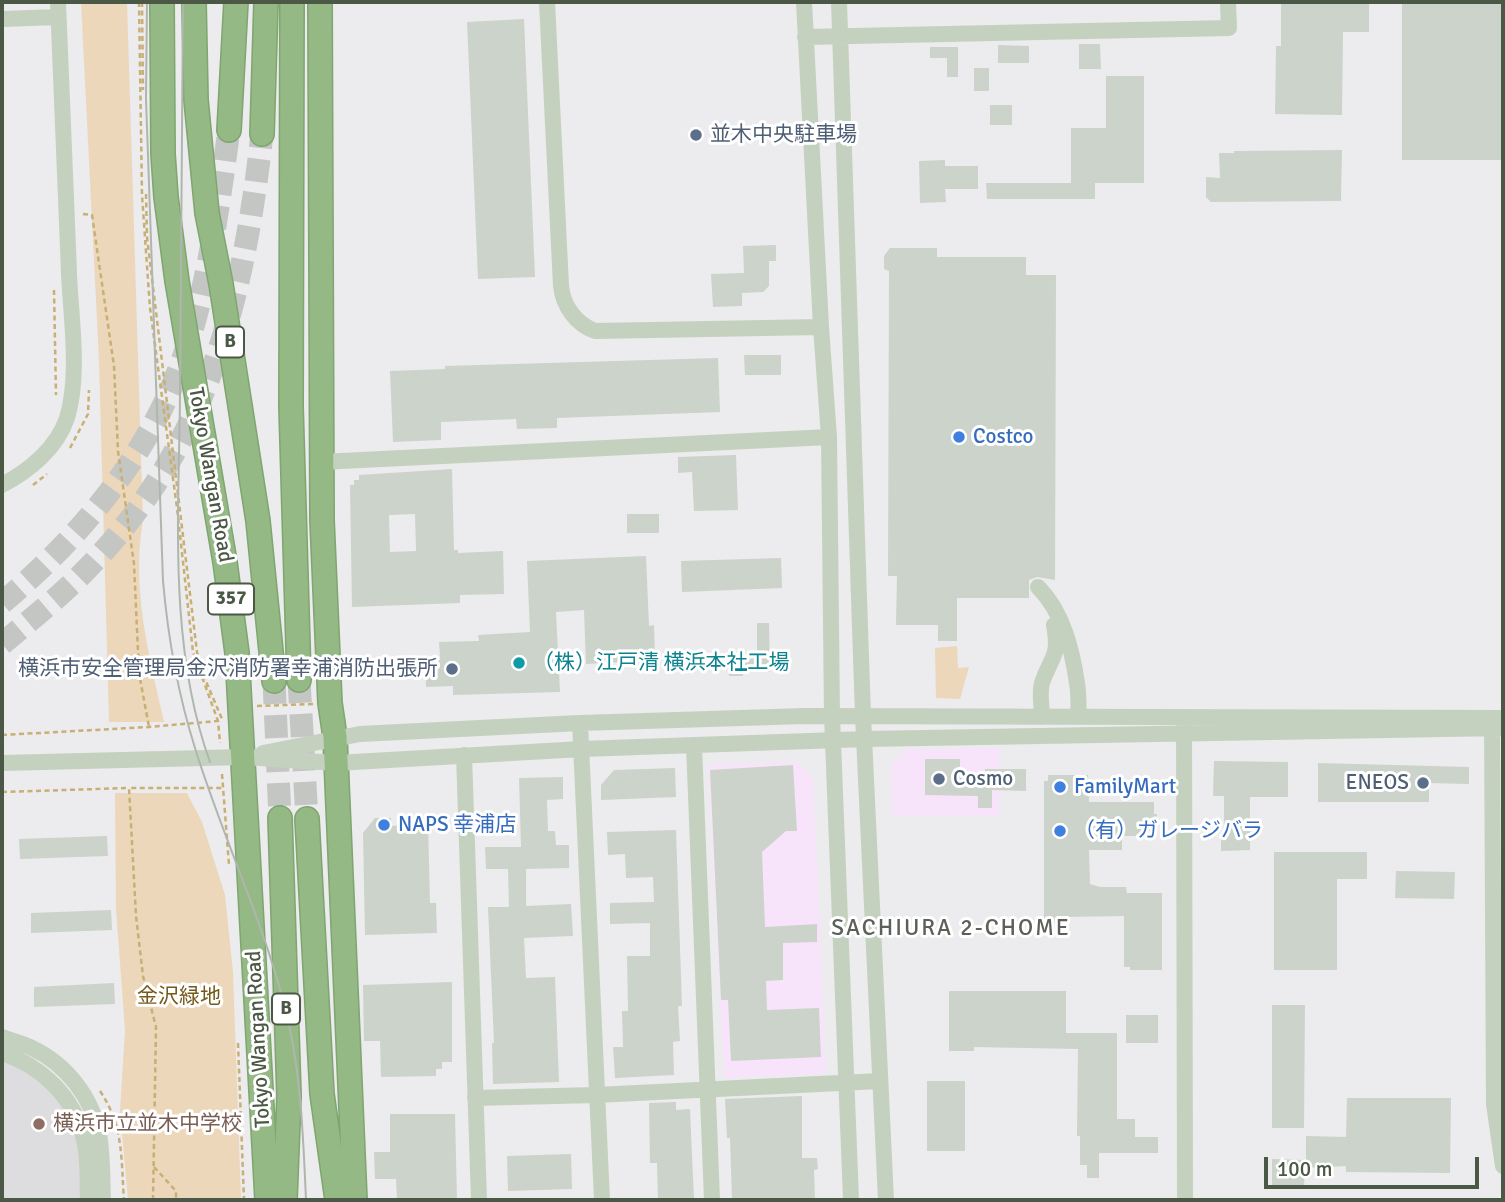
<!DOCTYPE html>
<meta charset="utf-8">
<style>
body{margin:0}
#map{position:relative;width:1505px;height:1202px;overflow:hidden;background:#ecebee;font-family:Signika,sans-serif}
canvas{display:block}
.frame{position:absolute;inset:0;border:4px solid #4b5845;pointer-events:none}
.scale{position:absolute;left:1264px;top:1157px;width:215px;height:32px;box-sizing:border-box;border:4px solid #4b5845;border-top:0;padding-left:9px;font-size:21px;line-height:24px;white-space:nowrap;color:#4b5845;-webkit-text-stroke:5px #fff;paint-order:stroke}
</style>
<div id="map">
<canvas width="1505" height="1202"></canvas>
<div class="frame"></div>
<div class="scale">100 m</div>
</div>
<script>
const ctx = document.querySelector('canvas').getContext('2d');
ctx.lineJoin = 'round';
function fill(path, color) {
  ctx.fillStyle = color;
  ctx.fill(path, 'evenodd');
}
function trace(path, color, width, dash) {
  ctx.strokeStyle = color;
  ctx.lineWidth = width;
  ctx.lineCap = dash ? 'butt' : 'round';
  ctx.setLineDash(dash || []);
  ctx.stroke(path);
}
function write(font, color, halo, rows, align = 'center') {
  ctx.font = font + ' Signika,"Noto Sans JP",sans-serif';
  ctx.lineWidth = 6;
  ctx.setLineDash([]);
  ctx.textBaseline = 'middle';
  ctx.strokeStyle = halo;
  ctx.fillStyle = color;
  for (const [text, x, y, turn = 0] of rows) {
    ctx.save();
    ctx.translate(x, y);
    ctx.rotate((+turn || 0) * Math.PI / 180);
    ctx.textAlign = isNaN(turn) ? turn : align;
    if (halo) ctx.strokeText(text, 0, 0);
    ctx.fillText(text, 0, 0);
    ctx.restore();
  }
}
fill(new Path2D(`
 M999,748V816H893L891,765L908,749Z
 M798,762L813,778L826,1071L821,1074L724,1078L708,765Z`), '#f8e4fa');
fill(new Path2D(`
 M2,1058L38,1077L69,1105L84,1143L86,1200H2Z`), '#dddddf');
fill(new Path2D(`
 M81,2H127L143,520C131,590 149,654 164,722H109L99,360Z
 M957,646L958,668L969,667L960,699L936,698L935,648Z
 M115,793H187L202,822L225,895L233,972L241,1200H128L120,1111L125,1030L116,909Z`), '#ecd7ba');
fill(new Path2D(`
 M1281,2H1369V32H1343L1342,115L1275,114L1276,46H1281Z
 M1402,2H1503V160H1402Z
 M524,19L535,277L478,279L467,22Z
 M1079,44H1100L1101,69H1079Z
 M998,45L1029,46V63H998Z
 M930,47H958V77H947V58H930Z
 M974,68H989V91H974Z
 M1106,76H1144V183H1095V199H987L986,183H1071V128H1106Z
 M990,105H1012V125H990Z
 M1342,150L1341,201L1211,202L1206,197V177L1220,178L1219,153H1234V151Z
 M945,160V166H978V189H945L946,202L920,203L919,161Z
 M776,245V261H769V286L763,292L742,293V306L713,307L711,274L744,273L743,246Z
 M890,248H937V257H1026V275H1056L1055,580L1037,577L1029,580V598H957V641H938V625H896L897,576H888L889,271L884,269V256Z
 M744,355H781V375H745Z
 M718,358L720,412L557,418V428L517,429L516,419L441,422V440L393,442L390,371L445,369V366Z
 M736,455L738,510L694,511L692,472L678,473V457Z
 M452,469L454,550H458V553L503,551L504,594L460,595V603L352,607L350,485H354V480H359V475ZM415,514L416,551L390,552L389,515Z
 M627,514H659V533H627Z
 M646,556L649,626L654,625L655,660L586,664L584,610L556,612L560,692L453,695V686L426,687L425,659L440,658L439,642L479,641L478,635L530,632L527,561Z
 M781,558L782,588L682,592L681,561Z
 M757,623H769L770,672H743V676H729L728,658L757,657Z
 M925,759H960V774H985V769H1026V791L992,790V808H978V796L925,795Z
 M1214,761L1288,762V797H1250V850L1221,851V836H1224V796H1213Z
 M1318,763L1469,767V784L1429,783V802H1318Z
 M793,765L797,831H786L762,852L765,927L817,924V942L783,943V980L766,981L767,1010L819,1008L821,1057L731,1061L728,1000H721L710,770Z
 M675,768L676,797L601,800V785L614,770Z
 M1048,775H1088L1089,802H1154V814H1157V826H1153V836H1122V850H1089L1090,884L1100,887H1126L1127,893H1162V970H1130V967H1124V916L1067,917V924H1044V781H1048Z
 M563,777V799L547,800L548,831H555L556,845H569V868L526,869V906L571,904L573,936L524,938L526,978L555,977L559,1082L493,1084L492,1043H494L488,907H509L508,869H486L485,847H521L519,778Z
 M375,818H391V826L428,824L430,903H436L437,933L365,935L363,833Z
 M676,830L682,1006H678L680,1041L673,1042L674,1075L615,1078L613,1047H623L622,1011H628L627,956H650V923L610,924V903L654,902L653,877L626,878L625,854L608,855L607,832Z
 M107,836L108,856L20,859L19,839Z
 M1274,852H1367V879H1337V970H1274Z
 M1396,871L1455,872L1454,899L1395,898Z
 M111,910L112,930L31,933V913Z
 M452,982V1062H442V1069H436V1076L381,1077L380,1041H364L363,985Z
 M114,983L115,1004L34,1007V987Z
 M949,991H1066V1033H1117V1119H1135V1137H1158V1153H1099V1178H1087V1165H1080V1136H1077L1078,1049L974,1047V1051H949Z
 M1272,1005H1305L1304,1128H1272Z
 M1126,1015H1158V1043H1126Z
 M927,1081H965V1151H927Z
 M802,1096V1158H817L818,1169L814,1170L815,1200H732L730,1138H727L725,1099Z
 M1347,1098H1451L1450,1173L1346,1172V1166L1306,1168V1136L1346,1137Z
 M676,1102V1110L690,1109L694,1200H658L657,1163H650L649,1103Z
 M390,1114H455L457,1200H397L396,1179H375L374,1152H390Z
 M571,1154L572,1189L508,1191L507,1156Z
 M1272,1159L1305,1160L1304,1188H1272Z`), '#ccd3ca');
trace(new Path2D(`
 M2,603C84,534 156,447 188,343C210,274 219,202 229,130
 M2,644C29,621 57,599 82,574C207,449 243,303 262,134
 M299,680L307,819
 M274,681L280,818`), '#c4c6c4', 23, [23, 11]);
const highway = new Path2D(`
 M162,2L163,154L166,197L177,281L225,562L237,653L267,1200
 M194,2L196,100L207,213L221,284L258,521L274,681
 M292,2L291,406L299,680
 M320,2L322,520L330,703L335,737L355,1200
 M229,130L236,2
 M262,134L266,2
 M280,818L289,1096L285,1200
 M307,819L322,1094L337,1200`);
trace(highway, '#7fa570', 26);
trace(new Path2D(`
 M139,2L142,195L150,308L177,508L193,652L218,721L220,743
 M142,2L143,90
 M146,194L147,237L197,652L202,672L222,719
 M83,214L92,215L114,366L118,451L134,564L139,673L149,727
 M54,290L56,395
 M70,448L88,414L89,390
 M33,485L47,474
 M257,706L313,704
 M2,735L149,727L218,721
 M222,774L229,865
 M2,792L128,788
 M238,1043L244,1200
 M100,1091C124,1126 121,1160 124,1200
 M154,1167L176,1191V1200
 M153,1200L156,1027L143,976L136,916L129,788H223`), '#c8af74', 2.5, [5, 3.5]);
trace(new Path2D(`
 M547,2L561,286C563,306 576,324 595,331L821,327
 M804,2L821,327L829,437L832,716L851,1200
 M839,2L863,716L886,1200
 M2,19L58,17
 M805,37L1229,28L1228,2
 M321,462L829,437
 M2,485C29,471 57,448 67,418C80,376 71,318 69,274C66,183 62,92 58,2
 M1038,587C1063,612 1072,649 1077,683C1079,694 1078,706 1079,717
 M1042,717C1042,707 1039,693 1042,683C1051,656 1060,658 1054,625
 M1492,718L1494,1104L1503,1166
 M580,723L602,1200
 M1184,723L1185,1200
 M694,745L712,1200
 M263,753L360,734L580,723L806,716L1503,718
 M464,755L479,1200
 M2,763L244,757L336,763L582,749L866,739L1503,728
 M2,1037C12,1041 23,1043 32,1048C66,1064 93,1098 99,1135C103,1156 102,1179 103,1200
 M2,1053C42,1066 75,1098 84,1140C89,1159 87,1181 88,1200
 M475,1098L596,1095L880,1081`), '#c5d1bf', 16);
trace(highway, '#94b985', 23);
trace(new Path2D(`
 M147,2L146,99L163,581C168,638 178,694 195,748C221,833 260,913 283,1000C301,1065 303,1133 306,1200
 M183,2C181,132 181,263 180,394C179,514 168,646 210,762`), '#afb6ae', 2);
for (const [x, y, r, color] of [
 [696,135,7,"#5c6f8a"],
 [959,437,7,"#3f7fe0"],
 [519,663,7,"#0f9aa8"],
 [452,669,7,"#5c6f8a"],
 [939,779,7,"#5c6f8a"],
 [1423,783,7,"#5c6f8a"],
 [1060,787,7,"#3f7fe0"],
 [384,825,7,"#3f7fe0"],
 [1060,831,7,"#3f7fe0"],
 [39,1124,7,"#8d6e63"]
]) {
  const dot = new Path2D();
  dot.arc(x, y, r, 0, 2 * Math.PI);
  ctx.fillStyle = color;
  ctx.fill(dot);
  trace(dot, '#fff', 2.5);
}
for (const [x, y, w] of [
 [230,342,28],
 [231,599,46],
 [286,1009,28]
]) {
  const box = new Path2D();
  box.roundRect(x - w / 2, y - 15.5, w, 31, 5);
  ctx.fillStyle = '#fff';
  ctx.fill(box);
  trace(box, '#4b5845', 2);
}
write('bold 19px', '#4b5845', null, [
 ["B",230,342],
 ["357",231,599],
 ["B",286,1009]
]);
write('21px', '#4e5e75', '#fff', [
 ["並木中央駐車場",710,135],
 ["横浜市安全管理局金沢消防署幸浦消防出張所",438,669,"right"],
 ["Cosmo",953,779],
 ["ENEOS",1409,783,"right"]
], 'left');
write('21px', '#366cbe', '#fff', [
 ["Costco",973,437],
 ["FamilyMart",1074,787],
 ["NAPS 幸浦店",398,825],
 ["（有）ガレージバラ",1074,831]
], 'left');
write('21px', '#4b5845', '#fff', [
 ["Tokyo Wangan Road",210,475,80],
 ["Tokyo Wangan Road",259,1039,-93]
]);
write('21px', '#0d838f', '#fff', [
 ["（株）江戸清 横浜本社工場",533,663]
], 'left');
write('21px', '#75591a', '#fff', [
 ["金沢緑地",179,997]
]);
write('21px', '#785e54', '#fff', [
 ["横浜市立並木中学校",53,1124]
], 'left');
ctx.letterSpacing = '2px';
write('23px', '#5b6059', '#fff', [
 ["SACHIURA 2-CHOME",951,929]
]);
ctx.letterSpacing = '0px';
</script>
